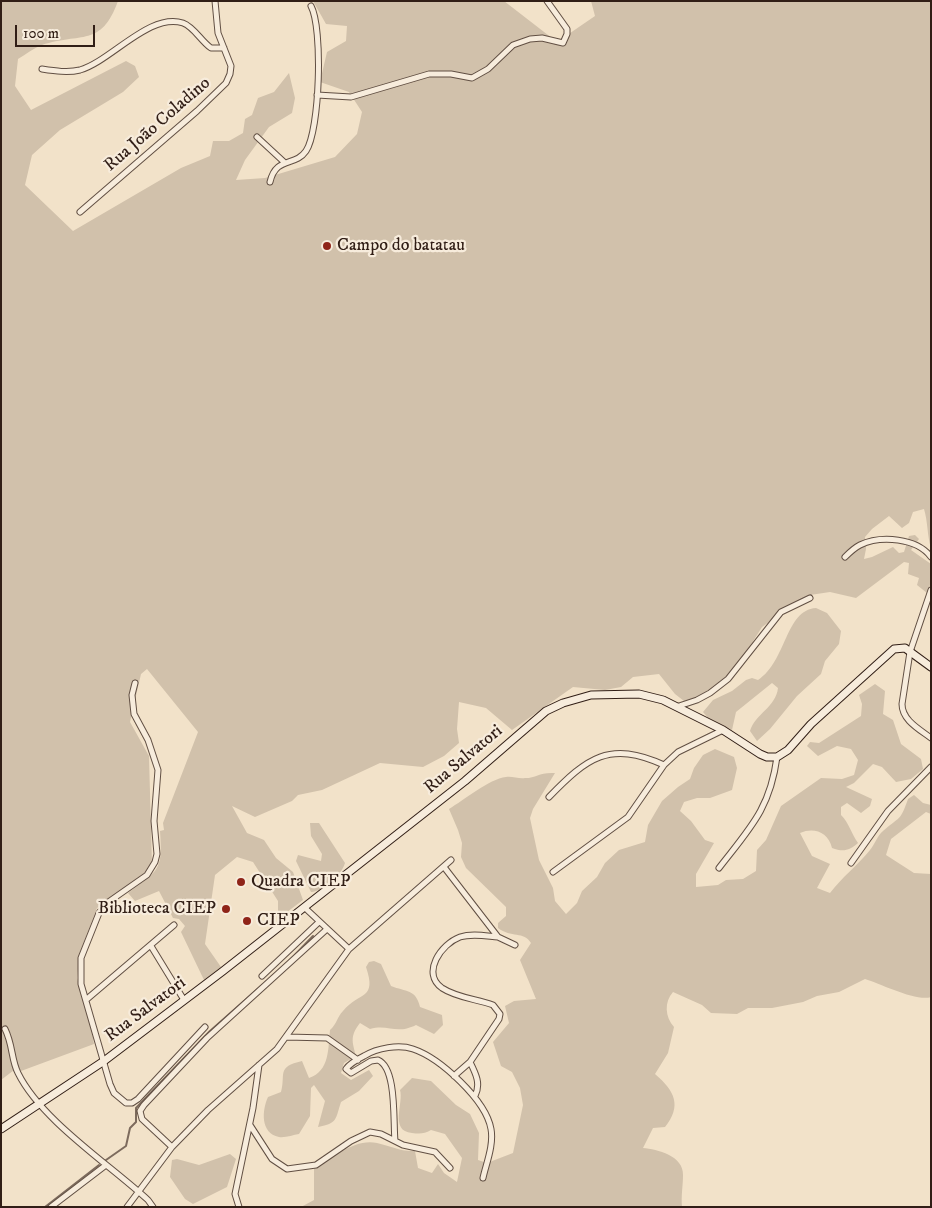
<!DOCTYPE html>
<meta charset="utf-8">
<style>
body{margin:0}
#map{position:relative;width:932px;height:1208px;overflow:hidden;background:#f2e2c9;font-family:"IM FELL DW Pica",serif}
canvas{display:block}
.frame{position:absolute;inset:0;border:2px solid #311e16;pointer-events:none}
.scale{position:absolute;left:15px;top:25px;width:80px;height:22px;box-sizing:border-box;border:2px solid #311e16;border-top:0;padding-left:6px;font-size:15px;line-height:18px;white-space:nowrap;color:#311e16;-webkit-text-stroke:4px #f7ecdc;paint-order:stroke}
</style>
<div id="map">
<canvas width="932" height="1208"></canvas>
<div class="frame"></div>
<div class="scale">100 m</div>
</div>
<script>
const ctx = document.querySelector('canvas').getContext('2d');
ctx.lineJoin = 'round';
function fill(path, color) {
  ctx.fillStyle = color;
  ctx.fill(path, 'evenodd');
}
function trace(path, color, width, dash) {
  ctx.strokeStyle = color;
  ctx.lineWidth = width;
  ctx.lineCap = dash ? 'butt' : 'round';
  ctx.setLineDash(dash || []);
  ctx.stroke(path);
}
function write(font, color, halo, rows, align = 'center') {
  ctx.font = font + ' "IM FELL DW Pica",serif';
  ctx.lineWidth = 4.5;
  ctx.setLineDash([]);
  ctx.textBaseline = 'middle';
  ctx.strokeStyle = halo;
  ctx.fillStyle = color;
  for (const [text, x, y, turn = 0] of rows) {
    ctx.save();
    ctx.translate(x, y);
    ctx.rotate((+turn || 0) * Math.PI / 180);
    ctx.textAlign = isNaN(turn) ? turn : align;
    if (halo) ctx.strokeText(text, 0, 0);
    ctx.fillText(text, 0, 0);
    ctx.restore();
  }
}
fill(new Path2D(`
 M1,1H118C101,48 81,32 42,45C34,48 26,54 18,59L15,86L31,110L126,61L135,66L139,77L123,92L60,130L32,155L25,185L73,231L181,168L210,156L213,141H229L243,133L245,119L252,115L258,98L274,92L289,73L295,98L292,113L269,127L245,160L236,180L265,178L335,157L357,134L362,112L349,92L320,82L327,52L346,41L347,26L326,24L313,1H504L557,42L595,16L591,1H931V548C927,535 928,522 924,509L913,512L909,523L902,528L889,516L872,529L865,537L866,549L864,559L872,557L893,547L899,553L904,552L909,536L915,535L919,539L911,550L931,564V582L927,593L917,585L919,578L908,574L909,563L904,562L856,598L830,592L810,595L800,600L762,627L740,662L720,682L701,696L684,701L675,694L659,674L633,677L621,687L605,690L573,687L512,730L486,708L459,702L457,729L459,743L444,756L423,767L380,763L322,790L298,795L292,801L255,817L232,806L247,833L264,840L276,858L293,872L303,900L283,915L278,911V901L253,862L237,857L215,875L205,944L221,967L204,980L181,932L185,926L179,919L173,918L159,891L135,901L128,893C158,870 163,872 160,831L164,830L163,823L198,732L147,669L141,674L130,722L149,756L152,865L148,870L97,908L80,952L77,978L90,1018L94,1044L21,1071L18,1067L1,1080Z
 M816,608L827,613L841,631L839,644L825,661L821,674L797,696L770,729L757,741L750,731C755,714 776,707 778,688L772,683L736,712L732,730L708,718L703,712L713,700L732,691L746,680L752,678L758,680C787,661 785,610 816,608Z
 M875,684L885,691L883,714L893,720L901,744L921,759L923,769L911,779L896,782L882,767L873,764L854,783L846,787L872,799L870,806L861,813L847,803L841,807V815C849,823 851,833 858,843C849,851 843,852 832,848C828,832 814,827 800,833L812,856L830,864L817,888L830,893C842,877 858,865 870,850C875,844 877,836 883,831C900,816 900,822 908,799L914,795L923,803L931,805V814L926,812L891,839L886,855L914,873L931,874V997C917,1002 881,984 865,979L839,992L817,996L803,1002L772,1008H748L737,1014L711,1013L702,1005L673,992C664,1002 665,1017 674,1027L668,1053L655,1074C675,1091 682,1106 665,1127L653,1128L643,1148C657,1149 684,1156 683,1175C683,1186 681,1195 682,1207H301L314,1200V1168C333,1158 355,1138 377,1143C391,1146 401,1152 415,1151L418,1168L432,1173L438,1164L444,1173L457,1182L462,1158L445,1134L431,1130C424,1134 420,1134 412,1133C389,1131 404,1103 400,1090L412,1078L431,1081L456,1105L470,1114L479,1133L478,1160L487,1163L513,1153L523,1105L520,1088L512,1072L501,1066L493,1042L509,1023L505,1006L514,1001L536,999L520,960L531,943C524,931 511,938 498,928V923L506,916V907L466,868L461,857L462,843L458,830L449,809C464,800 489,779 506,777C512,776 519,779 525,778C537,778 539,772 555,773L533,809L530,818L539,860L553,888L555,901L566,914L577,903L582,891L597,877L605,863L619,850L645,842L648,825L662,801L678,787L690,779L694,768L703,755L715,749L734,757L737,768L732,790L710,798H697L684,802L680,811L691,821L705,840L714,843L696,874V887L718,885L726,880L743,879L756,871L757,850L766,840L781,806L821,778L842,779L854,775L858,760L851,749L837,746L818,756L807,746L810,742L819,743L861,716L862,704L859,695Z
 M310,823H319L345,863C341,876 324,891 311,892L296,861L298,855L321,861L322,854L311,836Z
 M374,961L381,964L391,986C406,992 416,989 420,1007L442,1015L443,1025L434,1034L416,1025C396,1035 389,1024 370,1029L360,1023C350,1036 352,1041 356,1056L344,1063L341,1073L351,1080L369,1070L373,1076L359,1091L341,1102C335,1120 338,1123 318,1127L325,1101L314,1085L311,1088L310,1116L299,1134C293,1135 285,1138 279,1137C260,1133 262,1110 268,1097L281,1092C286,1074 276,1067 302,1061L309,1078C330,1071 328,1048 330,1030C337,1024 337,1017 343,1011C360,991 377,1000 366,967L369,962Z
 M230,1154L236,1159L227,1187L193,1204L185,1199L170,1177L172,1160L177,1159L199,1165Z`), '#d1c1ab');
trace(new Path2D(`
 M289,961L313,936
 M106,1160L126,1146L130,1128L136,1122V1108L210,1031L261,986
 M45,1207L99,1165`), '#7d6b5d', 2);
const street = new Path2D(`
 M42,69C55,71 68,73 80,70C111,61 150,12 183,23C194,27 201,41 211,48H224
 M317,95L351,97L429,74H451L472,78L488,69L513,45L530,39L542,38L563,43L567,34V29L547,1
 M257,137L284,162
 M270,182C276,156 295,167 306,151C320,130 323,28 311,6
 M80,212L197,111L226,83L230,74L231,66L218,33L215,1
 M845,557C850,552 854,548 860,545C881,535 917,538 931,557
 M931,590L910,652L902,704C902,720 919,729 931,738
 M135,683L132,695L134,714L148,740L158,770L154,821L157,854L155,862L147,875L107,903L99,913L81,958V984L110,1084L114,1093L126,1103H132L138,1099L205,1027
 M676,707L697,700L710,693L728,679L781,612L810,598
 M549,797C587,758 609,740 664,765
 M851,863L888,811L931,767
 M444,867L498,937L515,945
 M719,868C750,828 770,809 777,757
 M553,872L628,817L664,765L678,752L723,730
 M304,907L349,949
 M151,946L184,1000
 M262,976L319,922
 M87,999L174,925
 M5,1029C13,1045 11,1059 18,1073C41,1120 109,1164 148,1200L153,1207
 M287,1037L327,1038L358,1060
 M454,1076L470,1062
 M475,1096C481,1084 476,1074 470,1062L499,1019L500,1014L493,1005C477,999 457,998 442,988C421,973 441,944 460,937C472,933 486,936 498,937
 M250,1125L272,1159L287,1169L316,1165L351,1141L370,1132L381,1134L403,1145L435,1152L450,1168
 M395,1141C393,1121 397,1068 378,1060L371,1061L351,1073L346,1069C350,1063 358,1059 364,1056C377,1048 399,1044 413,1049C440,1058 486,1100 491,1129C494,1145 486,1164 483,1178
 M172,1147L142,1119L140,1111L144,1105L207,1038L327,929
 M51,1207L106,1165
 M127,1207L172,1147L208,1110L277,1049L349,949L451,860
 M239,1207L235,1194L253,1108L259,1065`);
const secondary = new Path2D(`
 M1,1129L104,1061L223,971L465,781L546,711L563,703L591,695L639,694L663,700L723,730L760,754L767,757H777L788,750L811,724L894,649L905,648L931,667`);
trace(street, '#614f43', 7);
trace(secondary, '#311e16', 9);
trace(street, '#f7ecdc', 5);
trace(secondary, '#f7ecdc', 7);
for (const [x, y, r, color] of [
 [327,246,5,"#8f2418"],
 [241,882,5,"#8f2418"],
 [226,909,5,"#8f2418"],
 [247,921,5,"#8f2418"]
]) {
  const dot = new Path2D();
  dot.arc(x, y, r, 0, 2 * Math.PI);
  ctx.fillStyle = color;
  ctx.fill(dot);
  trace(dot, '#f7ecdc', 2);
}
write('18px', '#311e16', '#f7ecdc', [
 ["Rua João Coladino",158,125,-41],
 ["Rua Salvatori",464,760,-40],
 ["Rua Salvatori",146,1010,-37]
]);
write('18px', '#311e16', '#f7ecdc', [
 ["Campo do batatau",337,246],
 ["Quadra CIEP",251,882],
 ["Biblioteca CIEP",216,909,"right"],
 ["CIEP",257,921]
], 'left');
</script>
